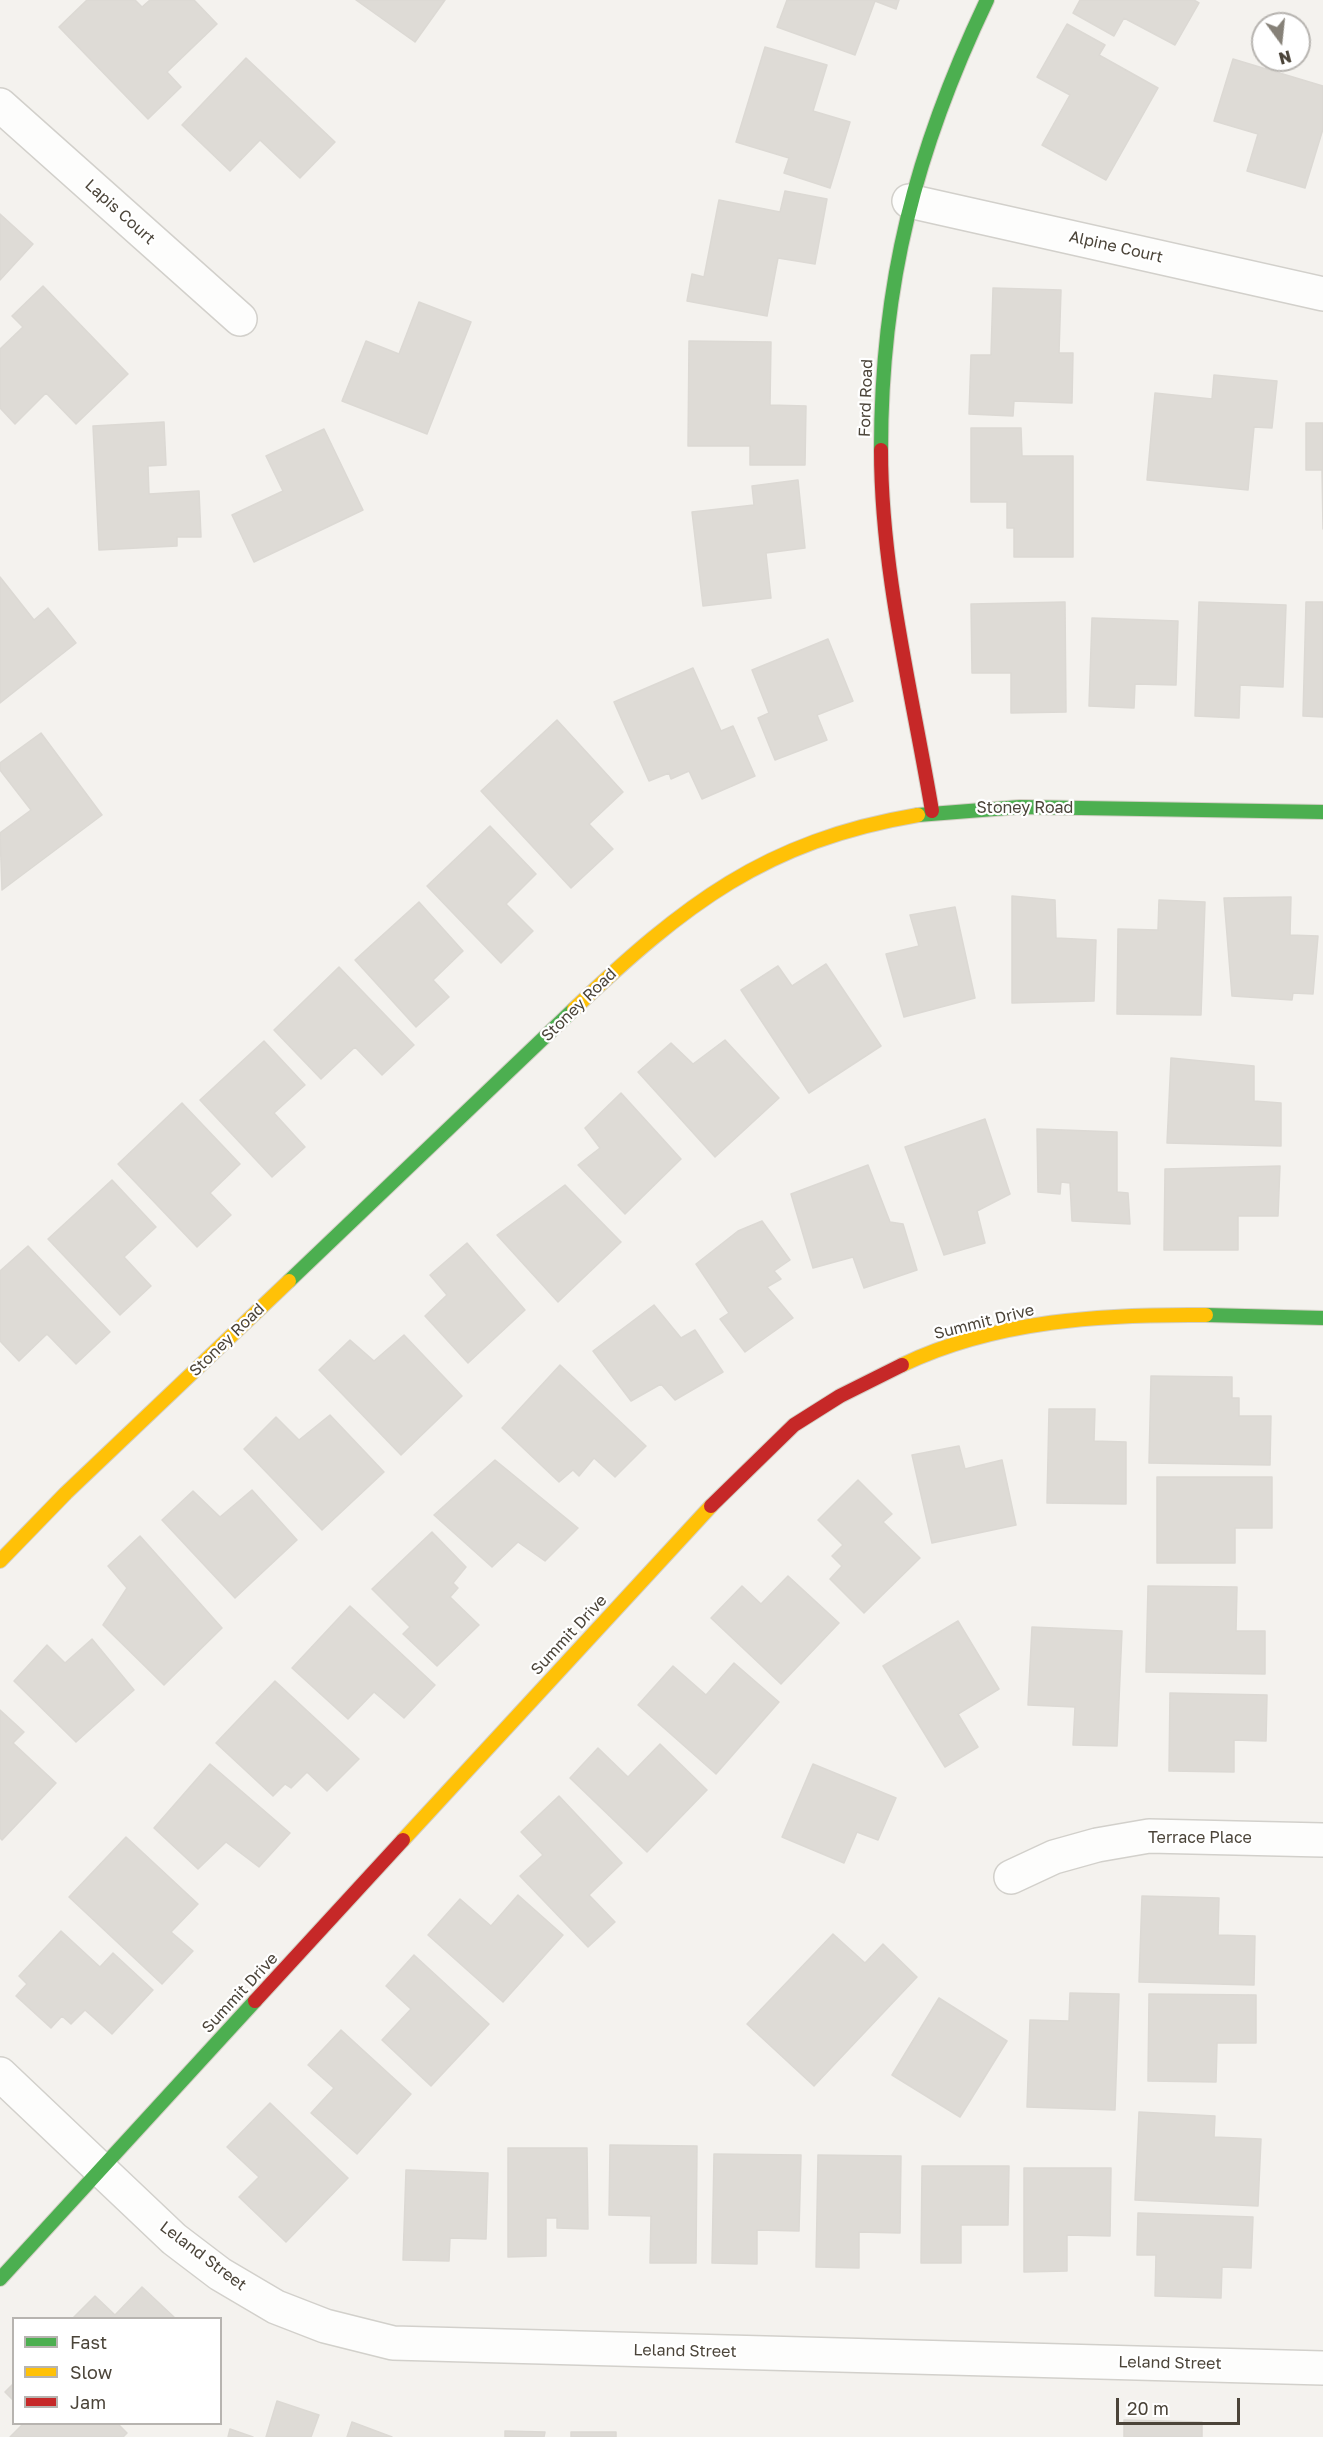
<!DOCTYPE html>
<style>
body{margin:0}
#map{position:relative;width:1323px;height:2437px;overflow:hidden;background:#f4f2ee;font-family:"Golos Text",sans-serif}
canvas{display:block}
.legend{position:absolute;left:12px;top:2317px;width:210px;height:108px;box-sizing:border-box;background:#fff;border:2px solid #b7b4b0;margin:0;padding:8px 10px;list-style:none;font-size:18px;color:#4b4439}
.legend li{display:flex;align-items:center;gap:12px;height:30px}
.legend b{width:30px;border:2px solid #b7b4b0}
.north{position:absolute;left:1251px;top:12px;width:60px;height:60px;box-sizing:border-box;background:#fff;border:2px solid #b7b4b0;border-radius:50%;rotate:165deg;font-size:16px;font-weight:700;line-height:24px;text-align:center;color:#4b4439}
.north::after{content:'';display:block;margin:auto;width:21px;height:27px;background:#868178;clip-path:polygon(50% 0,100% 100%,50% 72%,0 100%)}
.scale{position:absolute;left:1116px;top:2398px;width:124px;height:27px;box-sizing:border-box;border:3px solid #4b4439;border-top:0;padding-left:8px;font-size:18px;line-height:21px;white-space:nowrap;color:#4b4439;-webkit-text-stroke:4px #fff;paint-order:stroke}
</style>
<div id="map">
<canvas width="1323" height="2437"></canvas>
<ul class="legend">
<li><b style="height:8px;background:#4caf50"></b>Fast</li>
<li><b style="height:8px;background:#ffc107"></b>Slow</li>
<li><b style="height:8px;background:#c62828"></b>Jam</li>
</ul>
<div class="north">N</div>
<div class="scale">20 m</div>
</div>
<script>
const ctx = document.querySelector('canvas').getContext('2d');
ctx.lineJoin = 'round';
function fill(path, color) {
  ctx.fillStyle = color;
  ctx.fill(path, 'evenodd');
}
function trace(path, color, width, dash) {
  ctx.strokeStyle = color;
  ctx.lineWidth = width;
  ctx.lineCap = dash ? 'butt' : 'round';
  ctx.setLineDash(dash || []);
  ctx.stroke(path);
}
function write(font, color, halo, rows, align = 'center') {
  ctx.font = font + ' "Golos Text",sans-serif';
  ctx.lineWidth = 4.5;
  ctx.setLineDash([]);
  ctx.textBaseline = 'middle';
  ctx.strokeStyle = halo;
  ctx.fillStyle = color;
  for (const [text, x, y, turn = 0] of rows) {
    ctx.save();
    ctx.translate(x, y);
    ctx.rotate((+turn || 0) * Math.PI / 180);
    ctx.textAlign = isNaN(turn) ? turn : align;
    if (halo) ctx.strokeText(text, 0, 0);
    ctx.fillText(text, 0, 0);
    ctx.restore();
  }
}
const building = new Path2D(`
 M87,0H135L142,7L150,0H194L217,24L167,72L181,87L148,119L59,27Z
 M356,0H445L415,42Z
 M787,0H899L896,9L875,1L855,55L777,27Z
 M1080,0H1194L1199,3L1175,45L1124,18L1114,36L1073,13Z
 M1067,24L1105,45L1099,55L1158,88L1106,180L1042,145L1070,95L1037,77Z
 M765,47L827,65L813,111L850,122L830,188L784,173L789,158L736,142Z
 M246,58L335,142L300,178L260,140L230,171L182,125Z
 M1233,59L1323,86V129L1305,188L1247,171L1258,134L1214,121Z
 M785,191L827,199L815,264L778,258L767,316L687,301L692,274L704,277L719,200L780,212Z
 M0,214L33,244L0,280Z
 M43,286L128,374L76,424L46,393L15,424L0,408V349L23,327L12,316Z
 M993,288L1061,290L1059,353H1073L1072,403L1014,401L1013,416L969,414L971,355H991Z
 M419,302L471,322L427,434L342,401L366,341L399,354Z
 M689,341L771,342L770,405L806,406L805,465H750V446H688Z
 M1214,375L1277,381L1272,428L1254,427L1248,490L1147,480L1155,393L1212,399Z
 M164,422L166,465L148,466L149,494L199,491L201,537H177V546L99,550L93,426Z
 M1306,423H1323V529L1322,470H1306Z
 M971,428H1021L1022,456H1073V557H1014V528H1007V502H971Z
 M324,429L363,510L254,562L232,515L283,491L266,456Z
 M798,480L805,548L766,553L771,598L703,606L692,512L754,505L752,486Z
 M0,577L34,620L48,608L76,643L0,703Z
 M1065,602L1066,712L1011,713V673H972L971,604Z
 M1199,602L1286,605L1283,687L1240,685L1239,718L1195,716Z
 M1306,602H1323V717L1303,716Z
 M1092,618L1178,621L1176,685L1135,684L1134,708L1089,706Z
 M828,639L853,701L817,715L827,740L775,760L758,718L769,713L752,670Z
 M693,668L721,731L733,726L755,776L702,799L689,771L671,779L669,773L649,781L614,702Z
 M557,720L623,792L589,824L613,849L571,888L481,791Z
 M41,733L102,815L2,890L0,833L31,810L0,770V763Z
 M490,826L536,874L506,904L533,931L501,963L427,886Z
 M1012,896L1055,900L1056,938L1096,940L1094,1001L1012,1003Z
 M1291,897L1290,935L1318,936L1313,994L1293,993L1292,1000L1232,996L1224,898Z
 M1159,900L1205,902L1201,1015L1117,1014L1118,929L1158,930Z
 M419,902L463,951L433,980L449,997L416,1027L355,960Z
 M955,907L975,998L904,1017L886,954L919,946L910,915Z
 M826,964L881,1046L809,1093L741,990L778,966L792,986Z
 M339,967L414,1045L382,1075L355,1047L321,1079L274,1030Z
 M725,1040L779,1098L715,1157L638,1072L671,1043L693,1064Z
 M264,1041L305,1085L274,1113L305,1147L272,1177L200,1100Z
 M1171,1058L1254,1066V1101L1281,1103V1146L1167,1143Z
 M621,1093L681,1159L625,1214L578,1165L600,1148L585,1128Z
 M182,1103L240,1164L210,1193L231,1215L197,1247L118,1164Z
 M985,1119L1010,1194L977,1211L985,1243L944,1255L905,1147Z
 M1037,1129L1117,1132V1192L1128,1193L1130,1224L1072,1221L1070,1183L1061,1182L1060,1194L1038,1192Z
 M868,1165L890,1222L903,1224L917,1270L864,1288L853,1257L813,1268L791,1194Z
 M1280,1166L1278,1216H1238V1250H1164L1165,1169Z
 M112,1180L156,1227L124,1257L151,1286L120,1315L48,1239Z
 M565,1185L621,1242L558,1302L497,1235Z
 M762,1221L790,1260L774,1271L781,1279L767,1287L793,1318L745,1352L720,1319L729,1313L696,1264L738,1231Z
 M467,1243L525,1310L468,1363L425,1316L447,1295L430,1275Z
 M28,1246L110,1332L76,1364L47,1334L19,1361L0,1341V1271Z
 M654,1305L681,1338L695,1330L723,1372L675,1400L661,1384L631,1401L593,1351Z
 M404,1335L462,1396L401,1455L319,1370L350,1340L374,1361Z
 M560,1365L646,1446L615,1477L594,1458L579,1476L573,1470L559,1482L502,1428Z
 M1151,1376L1232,1377V1398H1239V1416H1271L1270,1465L1149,1463Z
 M1049,1409H1095L1094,1441L1126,1442V1504L1047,1503Z
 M330,1415L384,1472L322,1530L244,1449L276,1417L299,1440Z
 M959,1446L965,1469L1002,1460L1016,1525L932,1543L912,1455Z
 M495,1460L578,1528L545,1561L518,1542L492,1567L434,1515Z
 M1157,1477H1272V1528H1235V1563H1157Z
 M858,1480L892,1514L883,1522L920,1558L864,1613L830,1579L842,1566L832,1556L843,1545L818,1520Z
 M252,1490L297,1540L235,1598L162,1520L193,1491L220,1517Z
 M432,1532L466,1567L453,1583L458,1588L450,1597L479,1625L437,1666L403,1634L410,1627L372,1589Z
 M140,1536L222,1628L164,1685L103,1625L127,1588L108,1566Z
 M788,1576L839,1623L781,1684L711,1618L742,1586L761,1604Z
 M1148,1586L1237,1587L1236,1631H1265V1674L1146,1672Z
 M350,1606L435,1685L404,1718L374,1692L348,1719L292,1668Z
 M958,1621L999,1689L958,1714L978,1747L945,1767L883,1666Z
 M1032,1627L1122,1631L1117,1746L1073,1745L1075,1707L1028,1705Z
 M92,1639L134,1690L76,1742L14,1681L47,1645L65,1663Z
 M734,1663L779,1702L716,1774L638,1705L673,1666L706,1695Z
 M275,1681L359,1759L327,1791L307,1772L291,1788L285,1784L273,1796L216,1743Z
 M1170,1693L1267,1695L1266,1741L1234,1740V1772L1169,1771Z
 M0,1710L24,1732L13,1743L56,1783L2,1840L0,1838Z
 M660,1744L707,1790L647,1852L570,1778L598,1748L628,1777Z
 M210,1764L290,1833L259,1867L226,1842L198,1869L154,1828Z
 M813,1764L896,1798L878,1840L857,1832L844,1863L782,1837Z
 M559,1796L622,1863L589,1895L615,1922L588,1947L520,1876L543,1855L521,1832Z
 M126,1837L198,1904L171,1932L193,1951L162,1984L69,1897Z
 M518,1895L563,1935L503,2002L428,1935L460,1899L491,1926Z
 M1142,1896L1219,1898L1218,1935L1255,1936L1254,1985L1139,1982Z
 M61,1931L100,1967L113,1953L153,1990L112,2034L85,2010L71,2024L62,2016L51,2028L16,1996L27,1984L19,1976Z
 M833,1934L865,1963L883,1944L917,1977L814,2086L747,2024Z
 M414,1955L489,2024L431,2086L382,2040L411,2009L386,1986Z
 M1070,1993L1119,1994L1115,2110L1027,2107L1030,2020L1069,2021Z
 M1149,1994L1256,1995V2043H1217L1216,2082L1148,2081Z
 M939,1998L1007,2041L960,2117L892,2075Z
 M341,2030L411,2094L357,2154L311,2113L334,2088L308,2065Z
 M270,2103L348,2178L286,2242L239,2197L259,2177L227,2147Z
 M1139,2112L1215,2116L1214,2137L1261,2139L1258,2206L1135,2200Z
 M610,2145L697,2146L696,2263H650L651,2216L609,2215Z
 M508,2148H587L588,2229L557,2228V2218H546V2256L508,2257Z
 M714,2154L801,2155L799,2231L757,2230V2264L712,2263Z
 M818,2155L901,2156L900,2233L859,2232V2268L816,2267Z
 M922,2166H1009L1008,2225H961V2263H921Z
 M1024,2168H1111L1110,2236L1067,2235V2271L1024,2272Z
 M406,2170L488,2173L486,2239L450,2238L449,2261L403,2260Z
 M1138,2213L1253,2217L1251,2268L1222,2267L1221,2298L1155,2296L1156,2255H1137Z
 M142,2287L175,2318H73L95,2296L115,2315Z
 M14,2383V2401L5,2392Z
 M277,2401L319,2415L311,2437H266Z
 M1124,2420L1202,2422V2437H1124Z
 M352,2422L392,2437H347Z
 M23,2424H118L127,2433L123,2437H10Z
 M230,2429L253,2437H228Z
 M505,2431L545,2432L544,2437H505Z
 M571,2432H616V2437H571Z`);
fill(building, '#dedbd6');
trace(building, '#dcd9d4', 1.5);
const street = new Path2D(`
 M0,105L240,319
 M909,201L1323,294
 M1011,1877L1054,1857L1097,1845L1149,1836L1323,1840
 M0,2074L174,2239L220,2274L276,2307L325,2326L393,2343L1323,2368`);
const fast = new Path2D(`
 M881,450C881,283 916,149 987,0
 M918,815L1020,807L1323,812
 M289,1281L574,1009
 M1206,1315L1323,1318
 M0,2279L255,2001`);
const slow = new Path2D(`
 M574,1009C684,905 764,841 918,815
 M902,1365C995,1320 1105,1314 1206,1315
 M0,1561L66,1493L289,1281
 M403,1840L711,1506`);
const jam = new Path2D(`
 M881,450C881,571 912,692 932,811
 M711,1506L794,1425L840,1396L902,1365
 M255,2001L403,1840`);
trace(street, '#d2d0cb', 36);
trace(fast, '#d3cfc5', 16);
trace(slow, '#d3cfc5', 16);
trace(jam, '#d3cfc5', 16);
trace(street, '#fdfdfc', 33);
trace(fast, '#4caf50', 14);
trace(slow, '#ffc107', 14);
trace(jam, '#c62828', 14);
write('16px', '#4b4439', '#fff', [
 ["Lapis Court",120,212,42],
 ["Alpine Court",1116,247,13],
 ["Ford Road",866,398,-88],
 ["Stoney Road",1025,808],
 ["Stoney Road",579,1005,-44],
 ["Summit Drive",984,1322,-14],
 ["Stoney Road",227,1340,-44],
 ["Summit Drive",569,1635,-47],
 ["Terrace Place",1200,1838],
 ["Summit Drive",240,1993,-47],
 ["Leland Street",203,2256,37],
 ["Leland Street",685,2351,1],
 ["Leland Street",1170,2363,1]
]);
</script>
